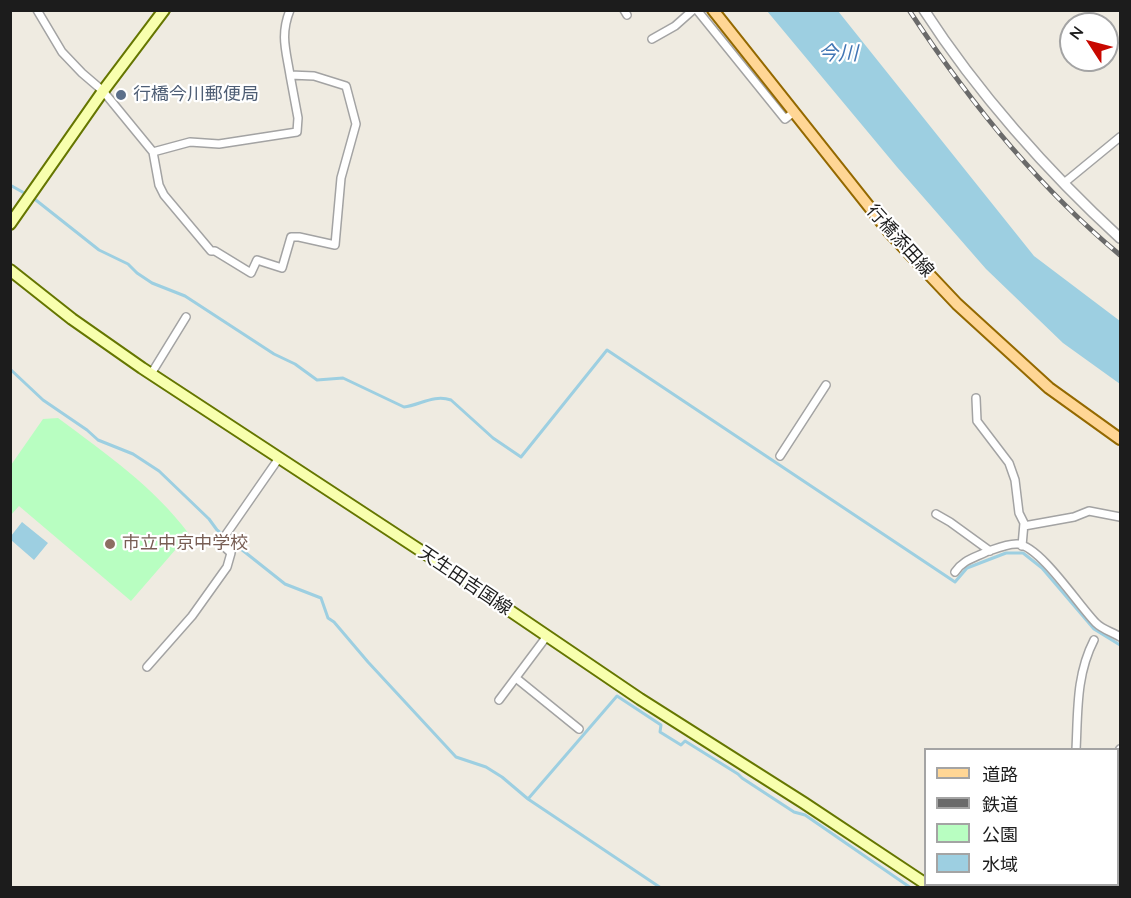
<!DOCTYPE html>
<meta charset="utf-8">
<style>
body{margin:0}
#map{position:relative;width:1131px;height:898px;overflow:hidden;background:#efebe1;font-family:Quicksand,"Noto Sans JP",sans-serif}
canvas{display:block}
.frame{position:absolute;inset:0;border:12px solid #1c1c1c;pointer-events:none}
.legend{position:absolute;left:924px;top:748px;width:195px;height:138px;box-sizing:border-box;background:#fff;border:2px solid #a4a4a4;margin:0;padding:8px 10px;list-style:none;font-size:18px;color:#1c1c1c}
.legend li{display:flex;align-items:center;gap:12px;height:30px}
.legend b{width:30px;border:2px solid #a4a4a4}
.north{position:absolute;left:1059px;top:12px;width:60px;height:60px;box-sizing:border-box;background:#fff;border:2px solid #a4a4a4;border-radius:50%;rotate:306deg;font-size:16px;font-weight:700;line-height:24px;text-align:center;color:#1c1c1c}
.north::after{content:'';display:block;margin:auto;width:21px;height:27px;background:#c80800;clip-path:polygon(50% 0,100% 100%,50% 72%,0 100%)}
</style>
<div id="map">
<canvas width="1131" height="898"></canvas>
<div class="frame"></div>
<ul class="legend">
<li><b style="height:8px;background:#ffd695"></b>道路</li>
<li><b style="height:8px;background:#6a6a6a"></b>鉄道</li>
<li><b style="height:16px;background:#b8fec1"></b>公園</li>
<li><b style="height:16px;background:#9dcfe1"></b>水域</li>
</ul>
<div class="north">N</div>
</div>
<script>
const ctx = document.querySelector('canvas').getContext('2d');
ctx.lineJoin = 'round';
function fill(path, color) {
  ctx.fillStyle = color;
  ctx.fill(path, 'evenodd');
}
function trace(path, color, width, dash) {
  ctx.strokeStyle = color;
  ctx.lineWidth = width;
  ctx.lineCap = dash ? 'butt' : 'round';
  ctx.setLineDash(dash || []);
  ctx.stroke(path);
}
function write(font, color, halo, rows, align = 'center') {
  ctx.font = font + ' Quicksand,"Noto Sans JP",sans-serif';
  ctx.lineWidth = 4.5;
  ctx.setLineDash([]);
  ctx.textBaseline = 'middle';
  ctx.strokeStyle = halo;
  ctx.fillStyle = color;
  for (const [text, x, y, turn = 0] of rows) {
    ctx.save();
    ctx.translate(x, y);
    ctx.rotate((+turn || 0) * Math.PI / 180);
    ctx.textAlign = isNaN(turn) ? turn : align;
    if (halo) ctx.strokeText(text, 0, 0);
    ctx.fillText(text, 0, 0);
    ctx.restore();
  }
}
fill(new Path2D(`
 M58,418C105,453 154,487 189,534L131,601L19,506L11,515V465L43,419Z`), '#b8fec1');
fill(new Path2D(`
 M767,11H838L1034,256L1120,321V384L1063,343L986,269L897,167Z
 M22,522L48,543L34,560L11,540V536Z`), '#9dcfe1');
trace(new Path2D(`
 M10,185L26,194
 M32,197L99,250L128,264L137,273L152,283L185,296L274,354L295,364L317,380L343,378L404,407C420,405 434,394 451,400L493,438L521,457L607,350L955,582L967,568L1006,553H1023L1042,568L1094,629L1120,645
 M10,369L43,400L87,430L98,440L133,454L159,471L209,519L217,530L285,584L321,598L328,618L334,622L368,662L456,757L486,767L502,777L528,799L661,888
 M528,799L617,696L661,725L660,732L681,745L685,741L738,774L742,778L794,812L805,815L911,888`), '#9dcfe1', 3);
const minor = new Path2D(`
 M37,10L62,52L82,73L103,91L153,152L159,185L164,195L211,251H215L251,273L257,260L282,268L291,237H299L335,245L341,178L356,124L346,86L314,76L290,75C286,50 280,35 290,10
 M624,10L627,15
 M697,10L785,119L794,112
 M652,39L675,26L693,10
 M153,152L190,142L219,144L297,132L298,118L290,75
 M1064,183L1120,137
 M151,374L186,317
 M976,398L977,421L1009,463L1015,480L1019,513L1024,523L1022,546
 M780,456L826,385
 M936,514L950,522L990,551
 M1024,526L1074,517L1089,511L1120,517
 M955,572C963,560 974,558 986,552C995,549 1008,543 1018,544C1041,547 1079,606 1096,623C1103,630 1113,632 1120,637
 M147,667L192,616L227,567L231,553L220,543L279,458
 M516,678L579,729
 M499,700L547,636
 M1076,750C1078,711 1076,675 1094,640
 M1118,752L1120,749
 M1077,888L1087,884`);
const tertiary = new Path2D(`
 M924,10C977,92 1048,172 1120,238`);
const secondary = new Path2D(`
 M10,224L103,91L164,10
 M10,270L72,319L142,368L441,564L640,699L804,803L926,884`);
const primary = new Path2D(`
 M713,10L890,233L957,304L1049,388L1120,439`);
trace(minor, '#a3a3a3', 10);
trace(tertiary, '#a3a3a3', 12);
trace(secondary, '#657600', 14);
trace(primary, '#946900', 14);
trace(minor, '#fff', 7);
trace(tertiary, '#fff', 9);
trace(secondary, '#f8ffae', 10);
trace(primary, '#ffd695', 10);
const rail = new Path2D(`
 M909,10C968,100 1037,186 1120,255`);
trace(rail, '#6a6a6a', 5);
trace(rail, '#fff', 3, [9]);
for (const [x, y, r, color] of [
 [121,95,6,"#5c6f8a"],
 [110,544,6,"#8d6e63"]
]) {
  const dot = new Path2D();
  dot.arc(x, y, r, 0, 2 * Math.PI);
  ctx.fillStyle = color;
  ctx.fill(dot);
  trace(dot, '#fff', 2);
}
write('18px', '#4e5e75', '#fff', [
 ["行橋今川郵便局",133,95]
], 'left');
write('18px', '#1c1c1c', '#fff', [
 ["行橋添田線",900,241,48],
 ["天生田吉国線",465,581,34]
]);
write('18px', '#785e54', '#fff', [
 ["市立中京中学校",122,544]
], 'left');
write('italic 20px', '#4176b4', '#fff', [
 ["今川",838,54]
]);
</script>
